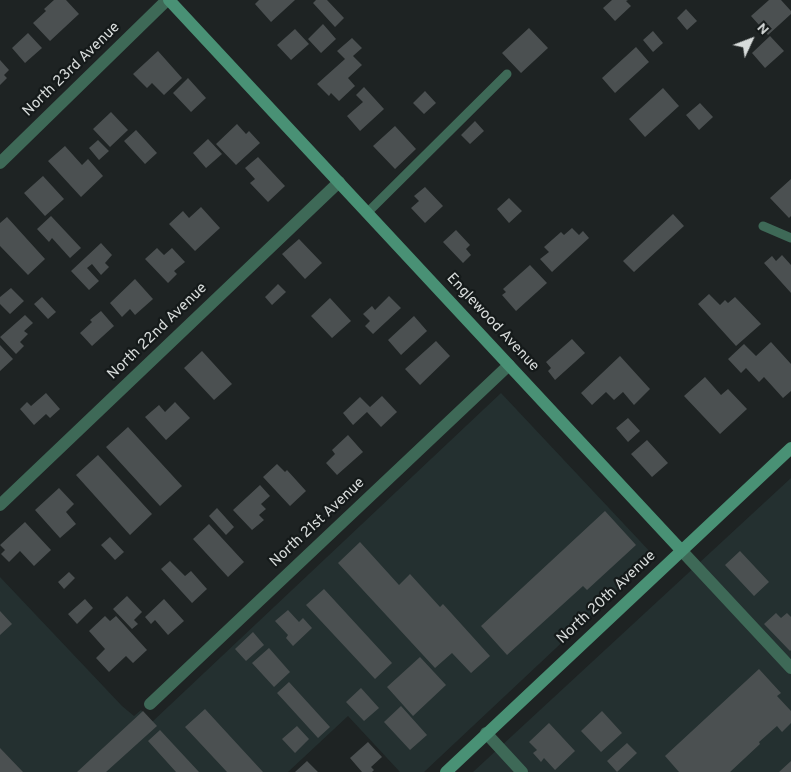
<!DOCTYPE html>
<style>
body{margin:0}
#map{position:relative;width:791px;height:772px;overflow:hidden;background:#1e2323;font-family:Overpass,sans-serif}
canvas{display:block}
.north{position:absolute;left:726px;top:15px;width:50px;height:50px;-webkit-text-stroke:4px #151a1a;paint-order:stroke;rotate:47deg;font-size:14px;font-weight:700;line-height:20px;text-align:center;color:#d8dcdb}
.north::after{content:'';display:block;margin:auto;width:18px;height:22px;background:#d8dcdb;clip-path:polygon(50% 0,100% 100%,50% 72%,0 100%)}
</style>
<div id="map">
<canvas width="791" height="772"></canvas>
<div class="north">N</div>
</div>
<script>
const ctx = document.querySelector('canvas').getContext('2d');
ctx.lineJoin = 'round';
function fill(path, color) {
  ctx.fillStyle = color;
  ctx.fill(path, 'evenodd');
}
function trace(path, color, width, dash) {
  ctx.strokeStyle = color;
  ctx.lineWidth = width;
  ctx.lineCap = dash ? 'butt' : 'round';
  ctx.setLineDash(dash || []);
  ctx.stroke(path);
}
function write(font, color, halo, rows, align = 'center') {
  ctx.font = font + ' Overpass,sans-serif';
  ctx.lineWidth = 4.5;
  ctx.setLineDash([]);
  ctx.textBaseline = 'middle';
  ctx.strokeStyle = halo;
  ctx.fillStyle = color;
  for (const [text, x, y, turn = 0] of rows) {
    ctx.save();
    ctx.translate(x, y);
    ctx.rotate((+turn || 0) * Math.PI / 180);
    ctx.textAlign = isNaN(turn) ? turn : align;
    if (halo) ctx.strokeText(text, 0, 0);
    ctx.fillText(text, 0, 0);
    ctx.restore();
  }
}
fill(new Path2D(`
 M501,393L654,556L424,772H400L348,716L288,772H0V577L122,706L134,716L141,710L152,722Z
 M791,478V772H473Z`), '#243030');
fill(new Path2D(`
 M54,0H66L79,14L50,41L33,23L46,11L44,9Z
 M259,0H295L271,22L255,4Z
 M316,0H327L344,18L335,27L313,3Z
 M612,0H628L626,1L631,6L615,21L603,8Z
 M769,0H781L791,11V14L768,35L751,16Z
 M686,9L697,21L687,30L677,18Z
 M323,24L336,39L321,53L308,39Z
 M529,28L548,48L521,73L502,53Z
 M295,29L309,44L291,60L277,45Z
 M653,31L663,43L653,52L643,40Z
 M28,33L42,48L25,63L12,48Z
 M770,36L784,51L765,68L752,53Z
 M352,38L362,48L353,56L362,65L348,78L355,86L339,101L331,93L329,96L317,84L345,59L337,51Z
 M636,47L649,62L615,93L602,78Z
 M158,51L182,78L164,95L152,83L147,88L133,74Z
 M0,60L9,70L4,75L7,78L0,85Z
 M188,78L206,98L191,112L173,93Z
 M364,87L384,109L360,131L347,116L363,102L356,95Z
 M663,88L679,106L645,137L629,119Z
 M425,91L436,103L424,114L413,103Z
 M700,103L713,117L699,130L686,115Z
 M111,112L128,130L110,147L93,129Z
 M475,121L484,131L470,144L461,135Z
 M237,124L246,134L249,131L260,143L236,165L216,144Z
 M395,126L416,149L395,169L373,146Z
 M136,130L157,153L145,164L124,141Z
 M208,139L222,154L206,168L193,153Z
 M98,140L109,151L99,160L89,148Z
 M65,146L82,165L88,159L103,176L81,197L48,161Z
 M258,157L285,186L268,202L250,183L255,179L245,168Z
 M43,176L64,199L45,216L24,193Z
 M791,179V216L789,218L770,198Z
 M425,187L443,206L425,223L411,208L419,201L414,196Z
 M509,198L522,211L509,223L497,209Z
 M201,207L220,228L195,251L169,224L183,211L189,218Z
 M673,214L684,226L634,272L623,261Z
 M51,216L81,248L70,258L52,238L49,242L37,229Z
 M7,217L45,259L28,275L0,246V223Z
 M572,228L579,235L583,231L589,238L552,272L540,259L549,252L544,247L561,232L564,235Z
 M456,230L470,245L466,249L471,255L463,263L443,242Z
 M299,239L322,263L305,279L282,254Z
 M101,243L112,255L105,263L109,267L101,275L92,264L87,268L99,281L89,290L71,271Z
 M157,248L164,255L172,248L185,262L174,271L177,274L168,283L145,259Z
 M782,255L791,265V293L764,263L772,256L776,261Z
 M530,265L547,283L516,311L502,295L506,292L503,289Z
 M135,279L153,299L135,315L130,309L122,317L110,303Z
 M278,284L286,292L272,305L265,297Z
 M11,288L24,301L10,314L0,304V297Z
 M709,294L720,305L725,300L728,303L735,297L761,324L736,346L698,304Z
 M389,296L401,308L373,334L365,326L370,321L363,314L372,306L375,310Z
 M42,297L56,312L48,319L34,304Z
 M330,298L351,321L332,338L311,316Z
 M101,311L114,326L92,346L80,333L92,322L90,320Z
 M25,315L33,323L24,331L28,334L20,342L24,346L16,354L0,337Z
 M414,316L427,331L401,355L388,340Z
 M572,339L585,353L555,380L548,371L551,368L546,362Z
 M436,341L450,356L420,385L405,369Z
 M771,342L791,364V391L783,398L764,377L759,382L746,368L741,373L728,359L744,344L756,356Z
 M0,345L13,359L0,371Z
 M202,351L232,384L214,400L184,368Z
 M620,356L650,389L634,405L623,392L614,400L606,392L592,405L581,393Z
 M705,377L721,395L728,389L747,409L720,434L684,396Z
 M46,393L60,409L50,418L46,414L34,425L20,409L27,402L31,406Z
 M382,396L397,412L381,427L367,412L353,425L343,413L360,397L370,407Z
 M175,402L190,418L166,440L145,417L159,405L165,412Z
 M628,418L640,431L628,442L616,428Z
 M128,427L182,486L160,506L106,447Z
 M348,435L363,452L337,475L326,463L335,454L332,450Z
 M647,440L668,463L652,477L631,454Z
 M98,455L152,514L130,535L76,475Z
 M277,464L285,472L287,470L306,491L290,506L263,477Z
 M260,485L270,496L261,504L266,509L259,515L264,520L252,530L233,510Z
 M59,488L74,504L66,512L76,524L60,538L35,510Z
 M217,508L234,527L226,535L209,516Z
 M605,511L636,545L587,590L583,586L507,655L481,626Z
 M25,522L51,550L34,566L20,551L9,562L1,554L5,550L0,545Z
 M209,524L244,562L228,577L193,539Z
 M110,537L124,552L115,560L101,545Z
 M360,542L399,585L410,574L440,607L443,604L490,656L471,673L452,653L435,668L338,563Z
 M740,551L769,582L754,596L725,565Z
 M170,561L185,576L191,571L207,589L192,603L161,569Z
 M69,572L75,578L64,589L58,582Z
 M324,589L392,663L375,679L306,605Z
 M127,596L142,612L134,620L138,624L132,629L113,609Z
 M85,599L93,608L77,624L68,614Z
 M164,599L184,621L168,635L155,620L151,624L145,617Z
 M288,610L299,622L303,618L312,628L293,646L286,638L288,635L275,621Z
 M0,611L12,624L0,635Z
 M776,613L781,618L787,613L791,617V650L790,651L764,624Z
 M105,616L110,621L116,616L147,650L133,663L126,656L109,672L96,658L105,649L89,631Z
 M253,632L264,645L246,661L235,649Z
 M269,648L290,672L274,687L252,663Z
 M420,657L446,685L413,716L387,687Z
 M759,669L781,693L777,696L791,711V723L782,732L777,726L759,742L760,744L730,772H679L665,756Z
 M289,682L330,727L318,738L277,693Z
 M361,688L379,708L364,721L346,702Z
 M401,706L427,735L410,750L384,722Z
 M205,709L263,772H227L185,727Z
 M143,711L157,726L106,772H77Z
 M602,711L622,733L601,752L581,731Z
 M549,723L575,751L555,770L544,758L541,762L533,753L537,750L529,742Z
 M297,726L309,739L295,753L282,739Z
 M160,730L199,772H176L148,741Z
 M368,742L382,757L371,767L374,770L372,772H362L350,758Z
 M627,743L637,753L617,772L607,761Z
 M0,748L23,772H0Z
 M307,761L318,772H295Z
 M791,761V772H779Z`), '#4b5051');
trace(new Path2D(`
 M367,213L507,74
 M763,226L791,238`), '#3e6957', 9);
trace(new Path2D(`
 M0,163L167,0
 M0,505L339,182
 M681,550L791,668
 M150,704L509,365
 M486,733L522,772`), '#3e6957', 12);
trace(new Path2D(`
 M169,0L681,550
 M446,772L791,448`), '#499175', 12);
write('15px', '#d8dcdb', '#151a1a', [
 ["North 23rd Avenue",72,70,-44],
 ["Englewood Avenue",492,323,47],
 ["North 22nd Avenue",158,332,-44],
 ["North 21st Avenue",318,523,-43],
 ["North 20th Avenue",607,598,-43]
]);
</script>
